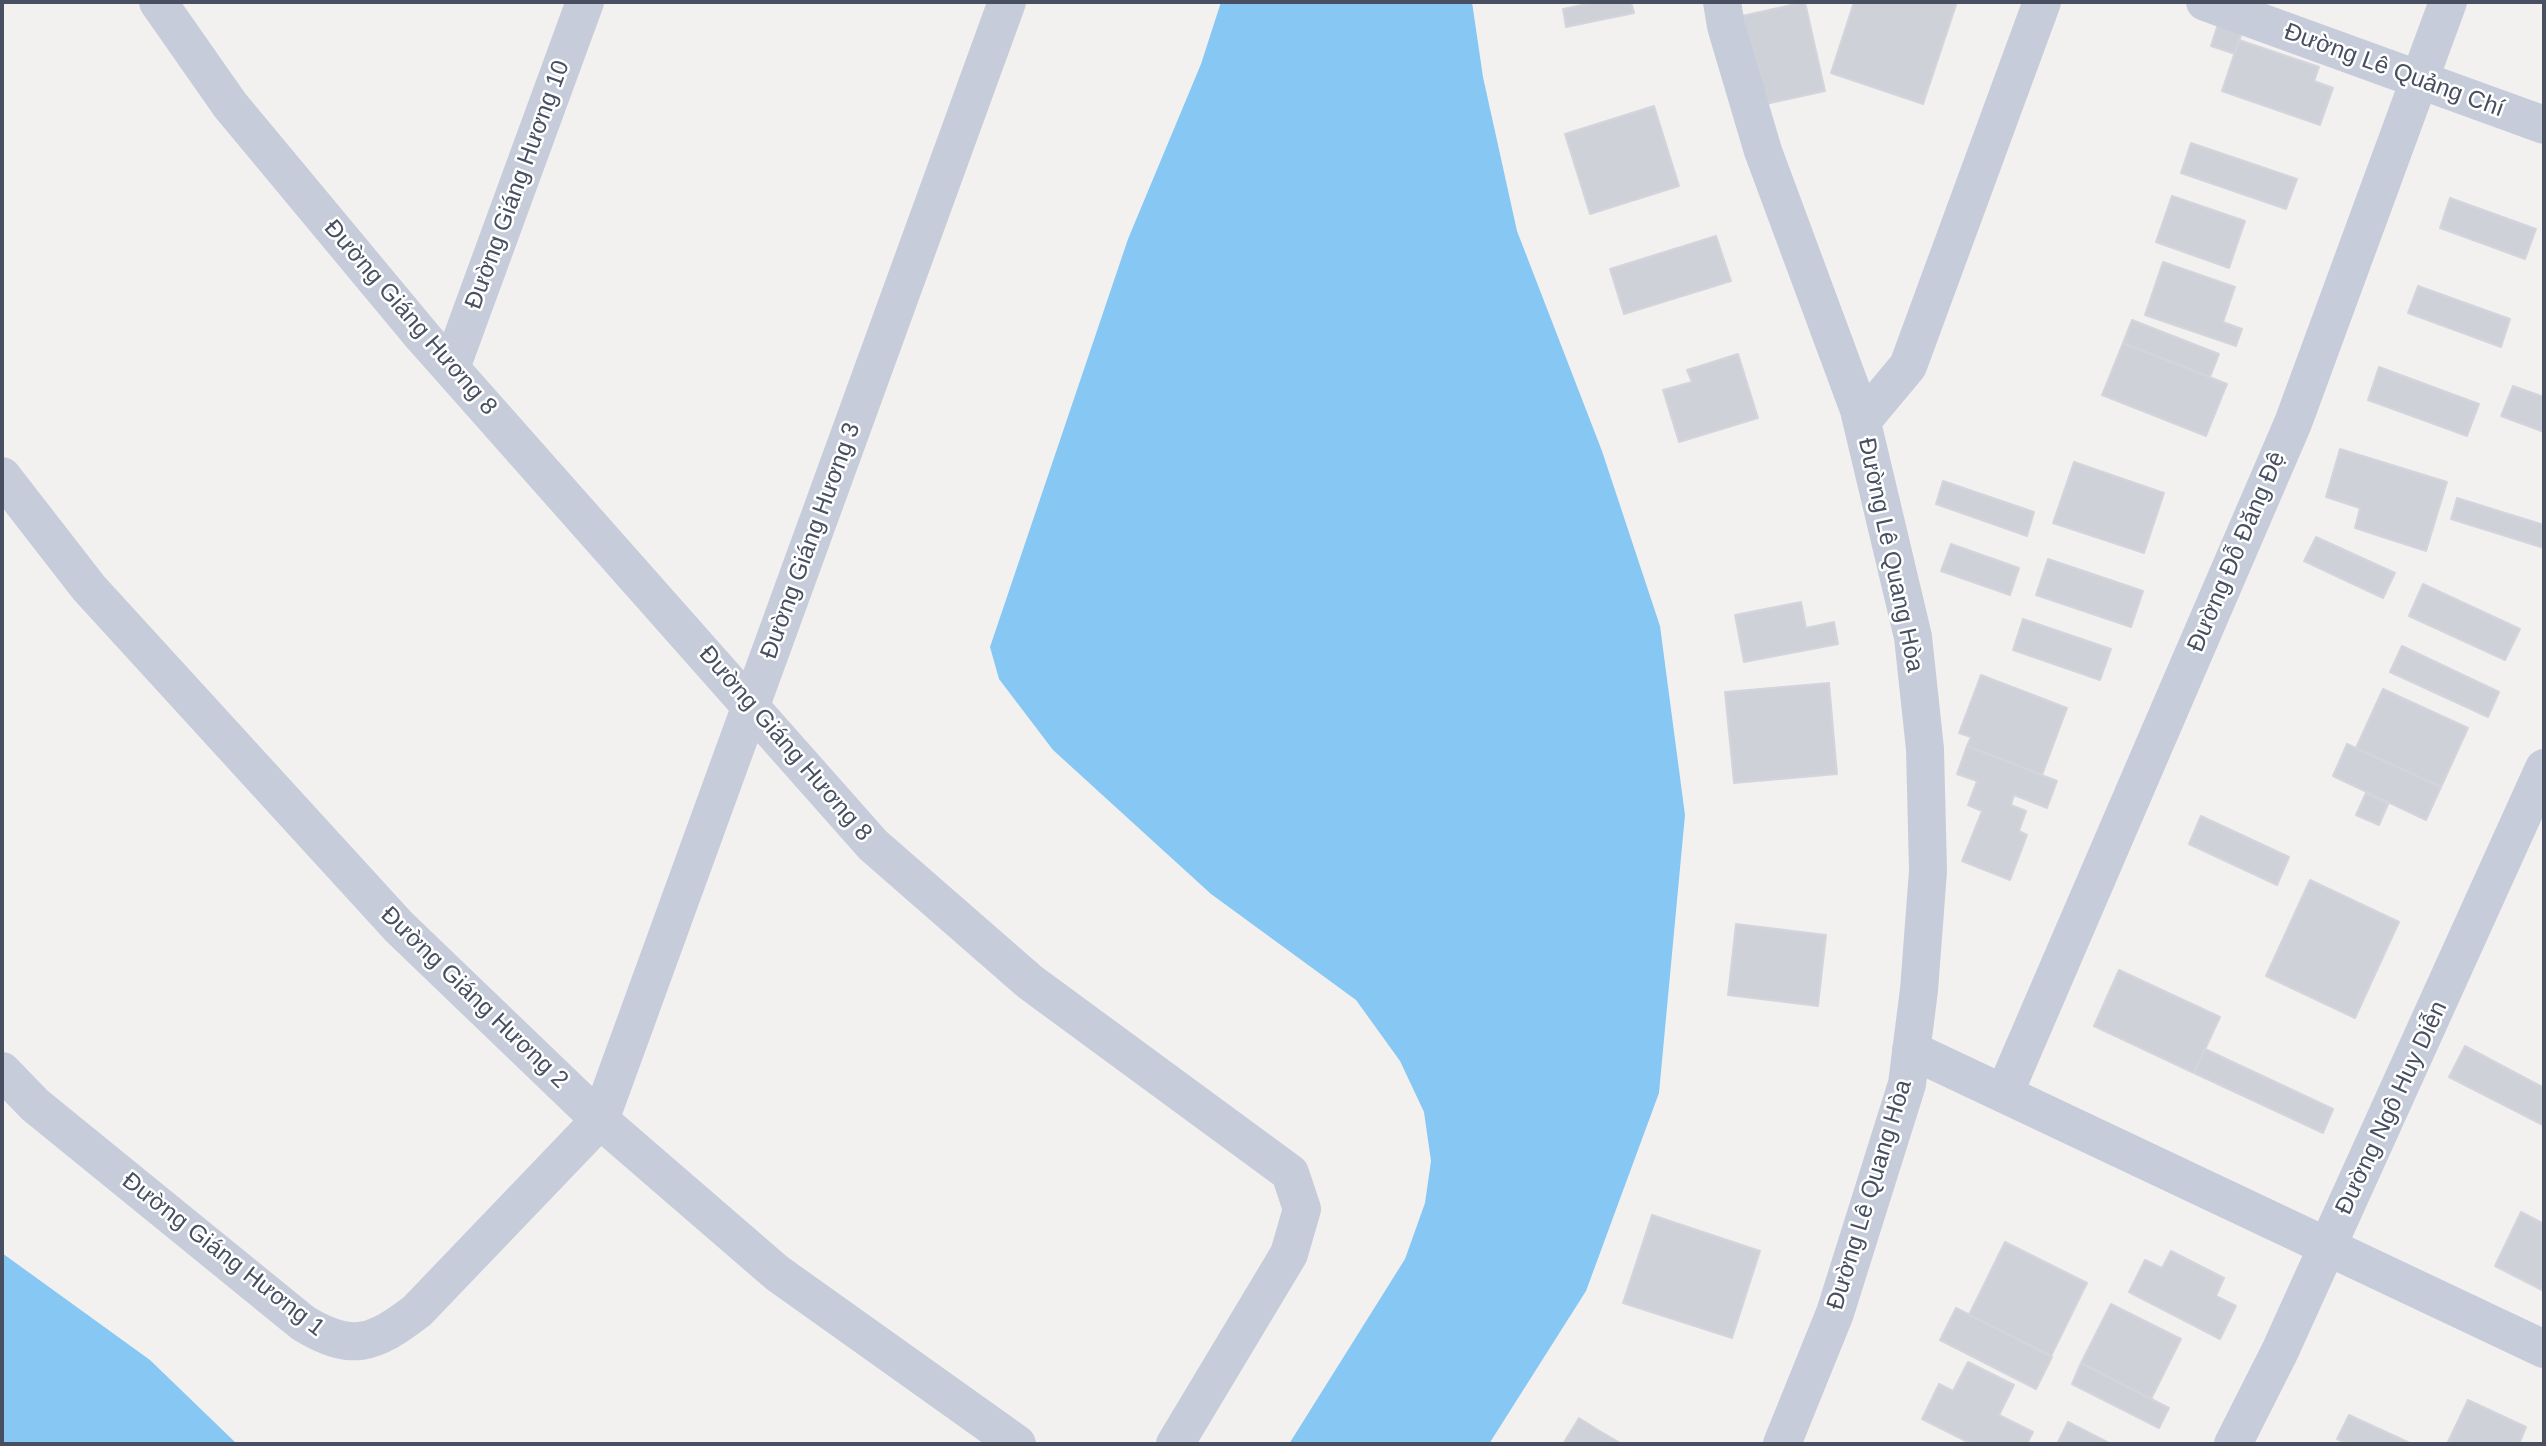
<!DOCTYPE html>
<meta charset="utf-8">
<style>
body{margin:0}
#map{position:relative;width:2546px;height:1446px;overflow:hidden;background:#f3f1f0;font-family:Helvetica,sans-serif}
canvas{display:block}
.frame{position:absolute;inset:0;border:4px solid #474f60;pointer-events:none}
</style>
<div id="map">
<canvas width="2546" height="1446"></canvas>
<div class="frame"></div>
</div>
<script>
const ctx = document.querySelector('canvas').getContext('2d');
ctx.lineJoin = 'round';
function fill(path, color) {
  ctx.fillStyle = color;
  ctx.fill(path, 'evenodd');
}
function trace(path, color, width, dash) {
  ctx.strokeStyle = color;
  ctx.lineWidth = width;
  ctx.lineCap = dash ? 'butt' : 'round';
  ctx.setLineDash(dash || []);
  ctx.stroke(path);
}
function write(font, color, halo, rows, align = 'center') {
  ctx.font = font + ' Helvetica,sans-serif';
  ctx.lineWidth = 5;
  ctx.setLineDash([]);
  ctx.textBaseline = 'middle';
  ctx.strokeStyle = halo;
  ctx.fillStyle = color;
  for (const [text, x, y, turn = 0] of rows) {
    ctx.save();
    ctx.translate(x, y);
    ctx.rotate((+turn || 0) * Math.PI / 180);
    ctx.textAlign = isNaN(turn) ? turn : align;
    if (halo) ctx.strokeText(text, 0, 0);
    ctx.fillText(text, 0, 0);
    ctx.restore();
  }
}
fill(new Path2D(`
 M1221,2H1472L1483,77L1517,231L1602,451L1660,626L1685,815L1659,1093L1586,1291L1489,1444H1289L1405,1259L1425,1203L1431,1161L1424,1112L1400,1061L1356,1000L1211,894L1053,750L999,679L990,647L1128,239L1201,64Z
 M2,1253L150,1360L237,1444H2Z`), '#86c8f3');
const building = new Path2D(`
 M1596,2H1631L1634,13L1566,27L1563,9Z
 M1805,2L1825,91L1761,105L1742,16Z
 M1854,2H1957L1923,104L1831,73Z
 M2218,24L2242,32L2235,54L2211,46Z
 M2239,40L2319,67L2314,81L2333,88L2320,125L2222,91Z
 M1654,106L1679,186L1590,214L1565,134Z
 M2191,143L2297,179L2286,209L2181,173Z
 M2172,196L2245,221L2229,268L2156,242Z
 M2450,198L2536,229L2525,259L2440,228Z
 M1716,236L1731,281L1624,314L1610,269Z
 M2163,262L2235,287L2223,322L2242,329L2236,346L2145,315Z
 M2418,286L2510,319L2501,347L2408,313Z
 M2132,320L2219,354L2210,377L2123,343Z
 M2123,343L2227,384L2206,436L2102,395Z
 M1738,354L1758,418L1679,442L1663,390L1692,382L1687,370Z
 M2379,367L2479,404L2467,436L2368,400Z
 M2513,386L2544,397V432L2501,416Z
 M2340,449L2447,482L2426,551L2355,528L2360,508L2326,497Z
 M2074,462L2164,493L2144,553L2053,523Z
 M1943,481L2034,512L2027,536L1936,504Z
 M2457,498L2544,525V548L2451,519Z
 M2316,537L2395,573L2383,598L2304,561Z
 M1951,544L2019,568L2010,595L1941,571Z
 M2048,559L2143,591L2131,627L2036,595Z
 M2423,584L2520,629L2505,660L2409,616Z
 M1801,602L1806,628L1834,622L1838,644L1744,662L1735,615Z
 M2023,619L2111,649L2100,680L2013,650Z
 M2402,646L2499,692L2488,717L2390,672Z
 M1981,675L2067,708L2042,775L1967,746L1971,737L1959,733Z
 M1829,683L1837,774L1734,783L1725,692Z
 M2383,689L2468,728L2441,787L2356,748Z
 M2347,744L2441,787L2426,820L2333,776Z
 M1967,746L2057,781L2047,808L2014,795L2011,805L2026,811L2019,831L2027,835L2010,880L1962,861L1982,811L1968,805L1977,781L1957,774Z
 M2366,793L2388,804L2379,825L2356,815Z
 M2201,816L2289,857L2277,885L2189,844Z
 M2310,880L2399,922L2355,1018L2266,976Z
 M1736,924L1826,935L1818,1006L1728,995Z
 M2119,970L2220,1017L2194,1073L2094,1026Z
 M2465,1046L2544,1088L2543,1125L2449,1077Z
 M2205,1049L2333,1109L2323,1133L2194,1073Z
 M2521,1212L2544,1224V1291L2495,1266Z
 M1652,1215L1760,1251L1732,1338L1623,1303Z
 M2005,1242L2087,1283L2051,1356L1969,1315Z
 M2171,1251L2224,1278L2216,1296L2236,1306L2220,1339L2129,1292L2145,1260L2162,1268Z
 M2111,1304L2181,1339L2151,1399L2081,1363Z
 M1956,1308L2052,1357L2036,1389L1940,1340Z
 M1968,1362L2014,1385L1999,1415L2033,1432L2027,1444H1972L1922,1419L1939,1384L1953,1391Z
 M2081,1363L2169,1408L2159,1428L2072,1384Z
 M2468,1400L2526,1427L2519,1444H2447Z
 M2349,1415L2412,1444H2348L2337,1439Z
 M1579,1418L1598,1430L1622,1444H1563Z
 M2068,1422L2111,1444H2057Z`);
fill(building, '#cfd1d8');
trace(building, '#d4d5dc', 2);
trace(new Path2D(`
 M158,2L230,105L423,337L873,845L1030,982L1290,1173L1302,1209L1289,1254L1175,1444
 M1722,2L1726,26L1763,151L1859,410L1913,637L1925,749L1928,871L1919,990L1907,1084L1835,1313L1782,1444
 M2205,2L2544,125
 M451,368L585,2
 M1862,421L1908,366L2042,2
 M2,476L89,588L399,927L600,1120L777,1273L1017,1444
 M1911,1050L2544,1349
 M2,1071L35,1105L303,1323C352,1353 374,1344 417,1311L600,1120L1007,2
 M2004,1094L2293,423L2448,2
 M2233,1444L2280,1351L2544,768`), '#c6ccd9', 38);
write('24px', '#474f60', '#fff', [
 ["Đường Lê Quảng Chí",2394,71,20],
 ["Đường Giáng Hương 10",518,185,-70],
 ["Đường Giáng Hương 8",410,318,49],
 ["Đường Giáng Hương 3",811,541,-70],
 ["Đường Đỗ Đăng Đệ",2237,552,-67],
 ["Đường Lê Quang Hòa",1890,555,78],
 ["Đường Giáng Hương 8",785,744,49],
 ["Đường Giáng Hương 2",474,998,44],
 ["Đường Ngô Huy Diễn",2392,1108,-65],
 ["Đường Lê Quang Hòa",1870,1195,-73],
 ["Đường Giáng Hương 1",223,1255,38]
]);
</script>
